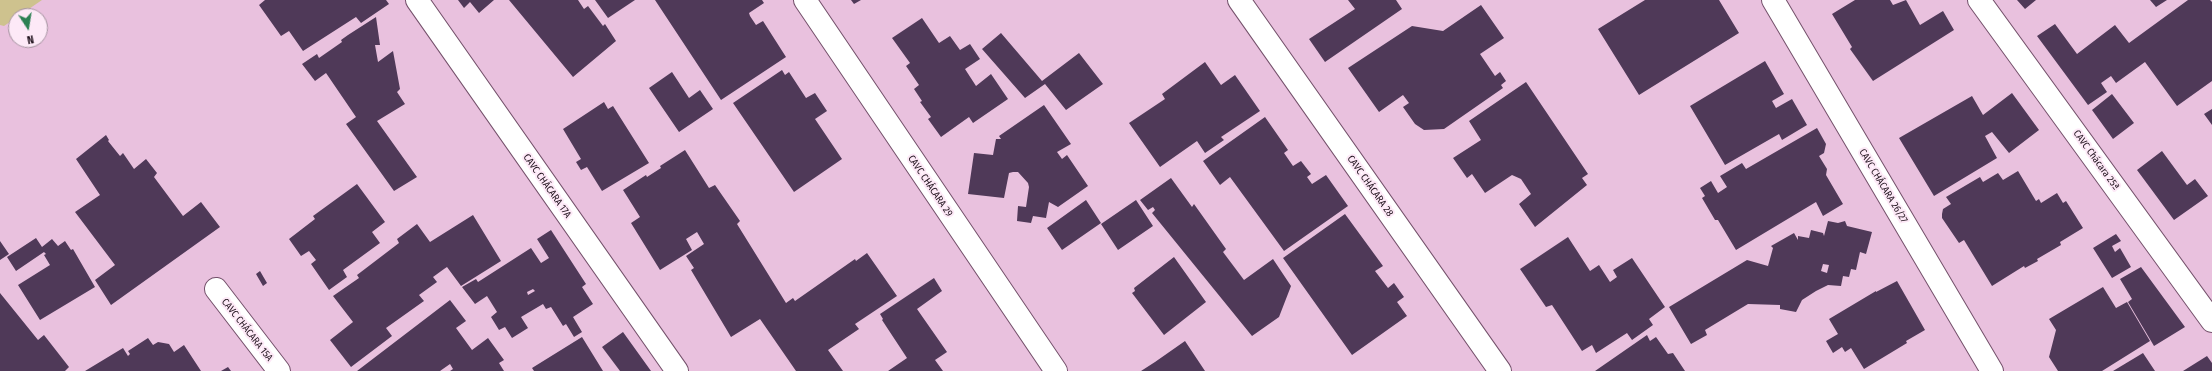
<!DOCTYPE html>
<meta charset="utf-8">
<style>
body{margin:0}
#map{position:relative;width:2212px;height:371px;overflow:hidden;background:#e9c1de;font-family:"Fira Sans Condensed",sans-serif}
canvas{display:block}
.north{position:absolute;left:8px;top:8px;width:40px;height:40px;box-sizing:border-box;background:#fde9f7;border:1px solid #a593a0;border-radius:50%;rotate:168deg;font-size:11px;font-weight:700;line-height:16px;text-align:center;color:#20121d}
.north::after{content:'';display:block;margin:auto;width:14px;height:18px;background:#2c8053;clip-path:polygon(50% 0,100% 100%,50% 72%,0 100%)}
</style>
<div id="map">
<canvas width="2212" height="371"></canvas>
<div class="north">N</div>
</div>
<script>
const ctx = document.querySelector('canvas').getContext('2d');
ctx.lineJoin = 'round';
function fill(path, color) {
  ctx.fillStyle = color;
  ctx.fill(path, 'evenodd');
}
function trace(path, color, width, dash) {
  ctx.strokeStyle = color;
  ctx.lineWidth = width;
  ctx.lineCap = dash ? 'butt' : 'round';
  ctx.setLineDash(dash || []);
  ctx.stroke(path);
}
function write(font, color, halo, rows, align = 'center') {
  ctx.font = font + ' "Fira Sans Condensed",sans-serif';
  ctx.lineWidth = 4;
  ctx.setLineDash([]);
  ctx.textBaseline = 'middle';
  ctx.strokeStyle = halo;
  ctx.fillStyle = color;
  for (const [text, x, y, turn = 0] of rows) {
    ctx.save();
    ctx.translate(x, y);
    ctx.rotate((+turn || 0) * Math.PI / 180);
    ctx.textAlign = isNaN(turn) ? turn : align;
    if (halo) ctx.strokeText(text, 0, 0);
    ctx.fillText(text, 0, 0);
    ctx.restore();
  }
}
fill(new Path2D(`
 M0,0H42L4,26L0,25Z`), '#cec28e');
fill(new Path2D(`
 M265,0H386L389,4L361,23L356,17L303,51L289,31L281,36L259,5Z
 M458,0H494L479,13L470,2L464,8Z
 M509,0H578L584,9L588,6L603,26L605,24L616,41L573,77Z
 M595,0H635L608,18Z
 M655,0H762L764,3L749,13L750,16L756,25L763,21L786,57L721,100Z
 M851,0H861L854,4Z
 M1348,0H1396L1402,9L1325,62L1309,39L1355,9Z
 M1645,0H1719L1739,33L1639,95L1598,29Z
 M1855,0H1890L1893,5L1906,0L1920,25L1943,11L1954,30L1873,81L1850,49L1852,47L1832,14Z
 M2017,0H2036L2025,9Z
 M2150,0H2167L2156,7Z
 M2188,0H2210L2212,2V81L2177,106L2145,62L2116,83L2111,76L2101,83L2107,92L2088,105L2037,36L2055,24L2077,54L2115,25L2129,43Z
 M1481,5L1504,38L1480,54L1495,76L1500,72L1506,81L1501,85L1503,88L1444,129L1424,130L1415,124L1403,107L1409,103L1403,95L1379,112L1348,68L1412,26L1443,31Z
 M376,17L380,45H375L378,62L393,51L400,89L397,92L405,104L377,121L417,177L394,191L346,124L356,117L326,73L315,81L302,64L317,54L319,58L342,42L341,40L348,35Z
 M922,18L939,43L950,36L960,50L970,44L980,59L965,69L976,86L991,74L1008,99L973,123L969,117L941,137L928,119L931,117L920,102L922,101L914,89L919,85L906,66L910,63L892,38Z
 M1001,33L1042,81L1079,53L1103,84L1066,110L1045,84L1025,98L982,49Z
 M1765,61L1784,94L1772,101L1776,108L1792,99L1807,125L1782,140L1779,134L1725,165L1690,106Z
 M1205,62L1221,85L1235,75L1260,111L1221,137L1224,140L1205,153L1197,141L1160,167L1129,123L1165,99L1162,94Z
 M782,70L785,75L789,72L806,98L815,93L827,111L815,119L842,159L794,192L733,103Z
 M672,72L689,98L700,90L713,109L679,132L649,88Z
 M1526,82L1588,174L1582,178L1587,185L1535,227L1519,204L1531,194L1521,179L1512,175L1485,193L1472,174L1467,178L1453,158L1481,140L1469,121Z
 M2012,93L2039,130L2009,153L1992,132L1985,136L1997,158L1934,196L1899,138L1972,96L1983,115Z
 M2112,94L2134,123L2113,139L2092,110Z
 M604,102L608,109L613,106L649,163L602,191L587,167L581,170L576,162L581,159L563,129Z
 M1044,105L1071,144L1057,152L1062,159L1067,155L1088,186L1058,207L1049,202L1046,218L1033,216L1031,223L1017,221L1018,206L1026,207L1029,187L1028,183L1018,172H1013L1009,173L1004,198L968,194L974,153L993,155L996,139H1001L999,136Z
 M2212,109V125L2204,114Z
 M1265,117L1288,150L1284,153L1293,166L1301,161L1311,174L1307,177L1312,184L1326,175L1348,206L1284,251L1230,177L1220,185L1203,161Z
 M1817,128L1826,144L1824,153L1819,156L1827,169L1826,175L1843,204L1823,216L1816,202L1736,250L1718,220H1715L1702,198L1705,196L1700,188L1711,181L1718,193L1727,187L1720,176L1742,163L1746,169Z
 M106,135L109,140L108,141L120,156L123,153L134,169L146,159L157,173L154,177L183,216L201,202L220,227L111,305L95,280L115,265L75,212L100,195L76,159Z
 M685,150L709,188L715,185L740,221L737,224L786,303L793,298L795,301L855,259L856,261L867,253L897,296L855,324L859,329L828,350L843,371H796L760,319L731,337L691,270L694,268L686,256L704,244L697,232L686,239L692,250L660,270L631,223L640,217L623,190L646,175L647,177L661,168L660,166Z
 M2162,151L2187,185L2195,179L2208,196L2174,220L2137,170Z
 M2018,171L2036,201L2039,199L2041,203L2057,193L2063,203L2066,201L2083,228L2060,242L2061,245L2037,259L2038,261L2025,268L2024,266L1992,286L1964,240L1959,243L1942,218V214L1943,209L1951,204L1946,197L1980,177L1983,182L1998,173L2003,180Z
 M1171,178L1192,207L1194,204L1226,249L1223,252L1244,280L1273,259L1291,286L1279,317L1252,336L1152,213L1155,210L1153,207L1148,210L1140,200Z
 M357,184L385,222L372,232L380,243L343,270L347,277L329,290L311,264L316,260L309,251L301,256L289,239L315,219L313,216Z
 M1086,200L1101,223L1062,250L1047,228Z
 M1136,200L1153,226L1118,250L1101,224Z
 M1345,214L1383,266L1375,271L1388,288L1394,283L1404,297L1397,302L1407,316L1352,355L1283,258Z
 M473,215L501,261L461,286L447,267L444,269L433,277L437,282L419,295L424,301L386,328L392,336L351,367L330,340L353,322L333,296L359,278L357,275L399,243L397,239L417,224L430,242Z
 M1828,221L1838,223L1845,221L1847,226L1872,232L1866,254L1860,252L1856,270L1851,269L1849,277L1843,276L1841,286L1828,285L1816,291L1802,300L1796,312L1780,309V305L1748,304L1705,330L1707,335L1691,344L1669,307L1747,260L1768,266L1773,248L1771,246L1794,233L1798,240V236L1809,238L1811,230L1823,233L1824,236ZM1823,264L1829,265L1827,273L1821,271Z
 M551,230L586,284L582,287L593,304L573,317L582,332L574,337L566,324L563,326L551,307L546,309L543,304L521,317L528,328L512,338L505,327L499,330L491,317L497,312L487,296L475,304L462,287L476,279L478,282L531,248L541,263L549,258L537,239ZM533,289L535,291L528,295L527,292Z
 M2116,234L2121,241L2112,246L2115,252L2120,248L2131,267L2112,278L2093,248Z
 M1568,237L1590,271L1599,265L1610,282L1617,277L1613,270L1632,258L1665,307L1649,319L1653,325L1632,340L1627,333L1596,353L1592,345L1582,351L1552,305L1546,307L1520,269Z
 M36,238L42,247L52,239L58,246L65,241L71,250L73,249L95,287L40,320L18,285L50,265L44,255L46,254L44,252L16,271L7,257Z
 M0,241L9,254L0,260Z
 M1174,257L1206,302L1164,335L1132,293L1135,291L1134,288Z
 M2141,267L2185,327L2154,346L2128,302L2132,299L2120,279Z
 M260,271L267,283L263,286L256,274Z
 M934,278L942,291L917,309L947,352L935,360L943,371H888L907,358L882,320L883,319L880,314Z
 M1897,281L1925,330L1906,341L1907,343L1864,369L1851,348L1845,352L1842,347L1833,353L1826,341L1838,334L1829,319L1876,291V292Z
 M2103,287L2116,308L2127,302L2150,341L2102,371H2058L2049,357L2056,330L2049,319Z
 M0,293L38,340L44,335L69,367L65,371H0Z
 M450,300L466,321L456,328L472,350L488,338L504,360L499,363L504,371H450L453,369L450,364L440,371H357Z
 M623,332L651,371H620L602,347Z
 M1647,335L1650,341L1656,337L1668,354L1673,353L1685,371H1595Z
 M582,337L603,371H534L532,368Z
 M148,338L153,345L158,342L169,344L174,352L184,345L201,371H85L123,348L128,356L130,354L128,351Z
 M1185,341L1205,371H1141L1155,362Z
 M2143,353L2155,371H2113Z
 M2207,356L2212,363V371H2183Z
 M228,367L231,371H221Z`), '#4f3958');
const minor = new Path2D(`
 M417,0L677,371
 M805,0L1056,371
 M1239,0L1500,371
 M1773,0L1992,371
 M1979,0L2212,321
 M216,289L279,371`);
trace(minor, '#74516b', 24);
trace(minor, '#fff', 22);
write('10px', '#20121d', '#fde9f7', [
 ["CAVC Chácara 25ª",2096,160,54],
 ["CAVC CHÁCARA 17A",547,186,55],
 ["CAVC CHÁCARA 29",930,186,56],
 ["CAVC CHÁCARA 28",1370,186,55],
 ["CAVC CHÁCARA 26/27",1883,186,59],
 ["CAVC CHÁCARA 15A",247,330,52]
]);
</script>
